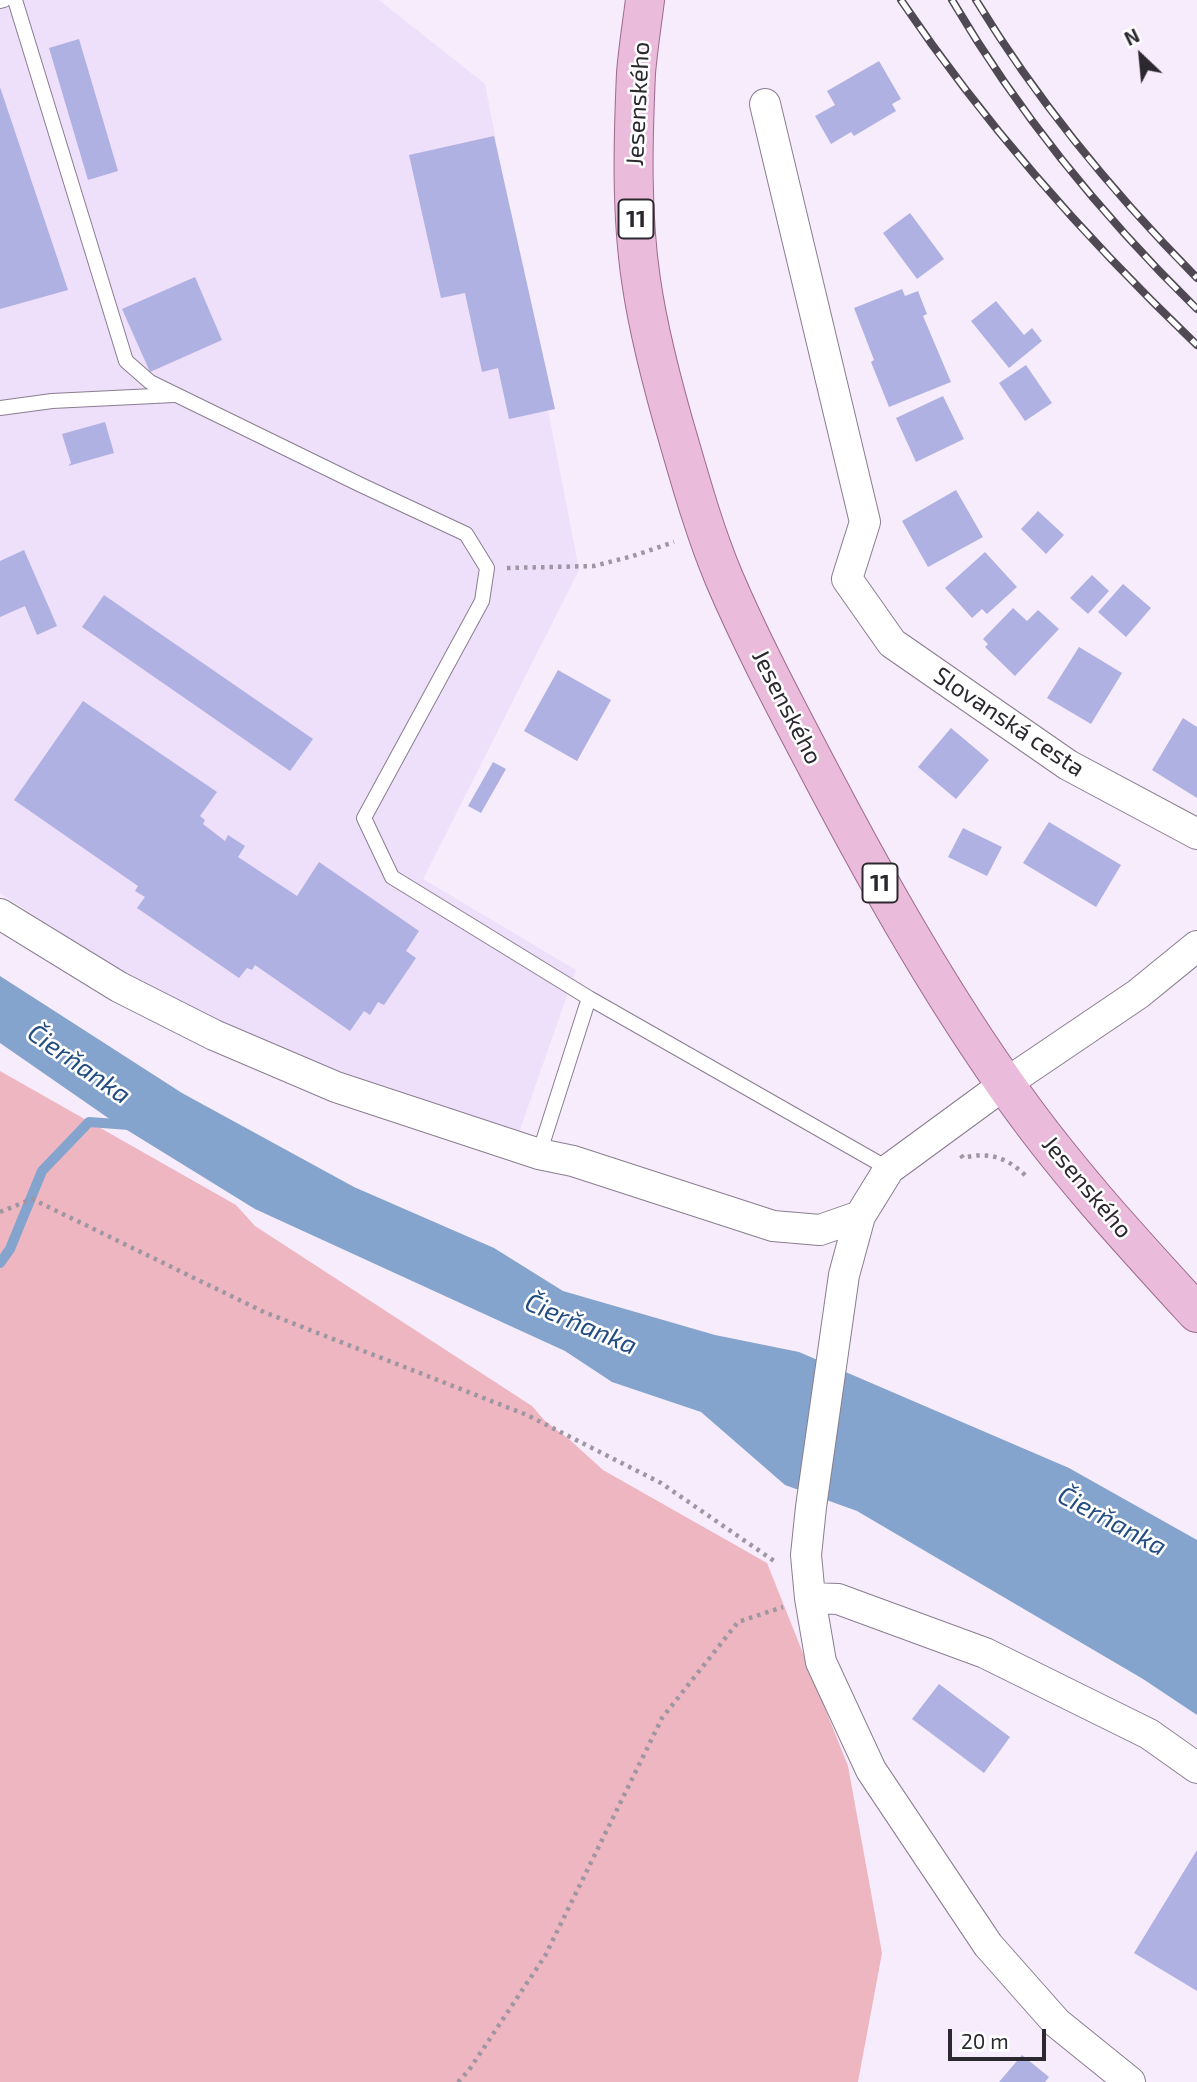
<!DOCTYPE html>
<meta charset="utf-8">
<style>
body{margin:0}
#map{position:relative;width:1197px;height:2082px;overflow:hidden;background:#f6ecfc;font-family:"Exo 2",sans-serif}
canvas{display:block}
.north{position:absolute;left:1106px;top:21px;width:70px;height:70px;-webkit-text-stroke:5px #fff;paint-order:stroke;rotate:334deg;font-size:19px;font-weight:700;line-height:28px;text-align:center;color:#2c282f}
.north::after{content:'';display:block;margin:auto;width:24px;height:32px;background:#2c282f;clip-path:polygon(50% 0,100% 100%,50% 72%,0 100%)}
.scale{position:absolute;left:948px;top:2029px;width:98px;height:32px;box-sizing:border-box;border:4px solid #2c282f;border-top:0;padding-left:9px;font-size:21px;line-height:24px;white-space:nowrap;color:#2c282f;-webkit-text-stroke:5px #fff;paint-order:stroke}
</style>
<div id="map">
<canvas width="1197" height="2082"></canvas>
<div class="north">N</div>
<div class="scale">20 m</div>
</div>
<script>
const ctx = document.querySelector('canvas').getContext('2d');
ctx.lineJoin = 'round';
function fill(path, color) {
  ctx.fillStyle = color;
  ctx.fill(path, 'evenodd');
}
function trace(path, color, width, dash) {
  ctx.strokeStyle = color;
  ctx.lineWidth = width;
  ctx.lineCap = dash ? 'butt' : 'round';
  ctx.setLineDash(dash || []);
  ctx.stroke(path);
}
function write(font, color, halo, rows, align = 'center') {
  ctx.font = font + ' "Exo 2",sans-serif';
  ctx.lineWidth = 5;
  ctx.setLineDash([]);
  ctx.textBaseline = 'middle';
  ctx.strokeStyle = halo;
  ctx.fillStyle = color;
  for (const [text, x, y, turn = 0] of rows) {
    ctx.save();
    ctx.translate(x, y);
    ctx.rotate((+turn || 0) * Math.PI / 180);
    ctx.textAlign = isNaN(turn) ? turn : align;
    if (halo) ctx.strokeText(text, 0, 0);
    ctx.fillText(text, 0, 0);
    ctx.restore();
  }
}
fill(new Path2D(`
 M0,0H379L485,84L579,570L423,879L576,970L517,1138L360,1088L151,991L0,893Z`), '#eedffa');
fill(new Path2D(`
 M0,1071L236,1205L255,1226L532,1406L545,1421L570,1440L603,1470L767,1563L848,1766L882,1953L858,2082H0Z`), '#eeb6c0');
fill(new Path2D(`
 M0,976L182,1093L354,1187L494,1248L563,1291L715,1335L799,1352L1069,1468L1197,1540V1715L1143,1679L857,1511L785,1485L701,1412L612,1382L565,1351L255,1209L114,1122L0,1043Z`), '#85a4cd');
trace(new Path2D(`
 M0,1263L10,1249L42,1171L89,1122L129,1125`), '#85a4cd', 10);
fill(new Path2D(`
 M79,39L118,171L88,180L49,48Z
 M879,61L901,99L892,104L896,111L854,136L851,132L831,144L815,116L835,105L827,91Z
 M0,87L68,290L0,309Z
 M494,136L555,409L509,419L498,368L482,372L465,293L441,298L409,155Z
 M910,213L944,259L917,279L883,233Z
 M195,277L222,340L150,372L122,309Z
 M902,289L905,296L918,291L927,314L923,316L951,382L889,407L871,362L874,360L854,308Z
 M996,301L1024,335L1032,328L1042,341L1009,368L971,321Z
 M1026,365L1052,403L1025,421L999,383Z
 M943,396L964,439L916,462L896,418Z
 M105,422L114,453L68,466L71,463L62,434Z
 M956,490L983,537L928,567L902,521Z
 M1038,511L1064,535L1046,554L1021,529Z
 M24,550L57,626L37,635L25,606L0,617V561Z
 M985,552L1017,587L987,614L982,609L972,618L945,588Z
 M1092,575L1109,591L1088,614L1070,598Z
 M1123,584L1151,608L1126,637L1098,612Z
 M104,595L313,739L290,771L82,627Z
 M1013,608L1027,621L1038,610L1059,629L1015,676L985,647L988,644L983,639Z
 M1079,647L1122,673L1091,724L1047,698Z
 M558,670L611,700L577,761L524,731Z
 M83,701L217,792L200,816L205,820L203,824L225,841L228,835L245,846L238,857L297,896L319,862L419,931L406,951L416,958L384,1005L378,1002L370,1015L364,1011L350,1031L255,965L252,970L247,968L239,978L137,908L145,897L135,891L138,886L14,800Z
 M1183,718L1197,727V798L1152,770Z
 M951,728L989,760L956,799L918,767Z
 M493,762L506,769L481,813L468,806Z
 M1049,822L1121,865L1096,907L1023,863Z
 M963,828L1002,847L987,876L948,857Z
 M939,1684L1010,1737L984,1773L912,1719Z
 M1197,1850V1991L1134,1953Z
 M1022,2055L1049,2077L1045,2082H999Z`), '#afb1e2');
const service = new Path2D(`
 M15,0L126,361L150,382L361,485L466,534L487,568L482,601L364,818L392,877L589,998L889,1169
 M0,1L4,0
 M0,408L52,401L174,395
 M539,1154L589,998`);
const minor = new Path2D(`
 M765,104L865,522L847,579L892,643L1068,765L1197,834
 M0,914L119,987L214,1035L336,1087L539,1154L573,1161L773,1226L820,1230L860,1216
 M810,1598L838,1599L985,1653L1149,1734L1197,1768
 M1130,2082L1057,2023L988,1945L871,1770L821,1662L810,1598L806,1555L811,1507L844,1275L860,1216L889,1169L1005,1084L1138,994L1197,946`);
const primary = new Path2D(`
 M645,0C642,24 638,49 636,73C633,141 631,213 641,280C649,336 664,391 680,445C693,490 706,535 724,578C750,639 781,698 812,757C870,868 931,978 1003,1081C1060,1164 1129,1239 1197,1313`);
trace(service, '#897e90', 16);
trace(minor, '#897e90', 32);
trace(primary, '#9e6a8f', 40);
trace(new Path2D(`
 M507,568L594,566L633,556L674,542
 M961,1155L963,1158C990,1151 1008,1158 1027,1177
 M0,1212L32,1199L264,1312L527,1415L661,1483L777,1563
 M458,2082L469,2070L545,1956L662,1718L738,1622L783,1607`), '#9e96a2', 4.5, [3.5, 5]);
trace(service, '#fff', 14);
trace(minor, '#fff', 30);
trace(primary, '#eabbdb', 38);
const rail = new Path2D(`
 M901,0C986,126 1087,240 1197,345
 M952,0C1019,114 1103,217 1197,309
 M976,0C1038,102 1113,193 1197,278`);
trace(rail, '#4e4952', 8);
trace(rail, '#fff', 5, [16]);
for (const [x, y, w] of [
 [636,219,35],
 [880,883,35]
]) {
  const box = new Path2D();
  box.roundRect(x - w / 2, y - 19.5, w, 39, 5);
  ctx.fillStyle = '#fff';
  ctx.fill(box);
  trace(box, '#2c282f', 2);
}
write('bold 23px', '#2c282f', null, [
 ["11",636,219],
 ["11",880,883]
]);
write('24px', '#2c282f', '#fff', [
 ["Jesenského",638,104,-87],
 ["Jesenského",787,707,63],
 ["Slovanská cesta",1009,722,34],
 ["Jesenského",1087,1187,50]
]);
write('italic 26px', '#234c81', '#fff', [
 ["Čierňanka",79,1064,35],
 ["Čierňanka",581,1324,23],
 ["Čierňanka",1112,1521,28]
]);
</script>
